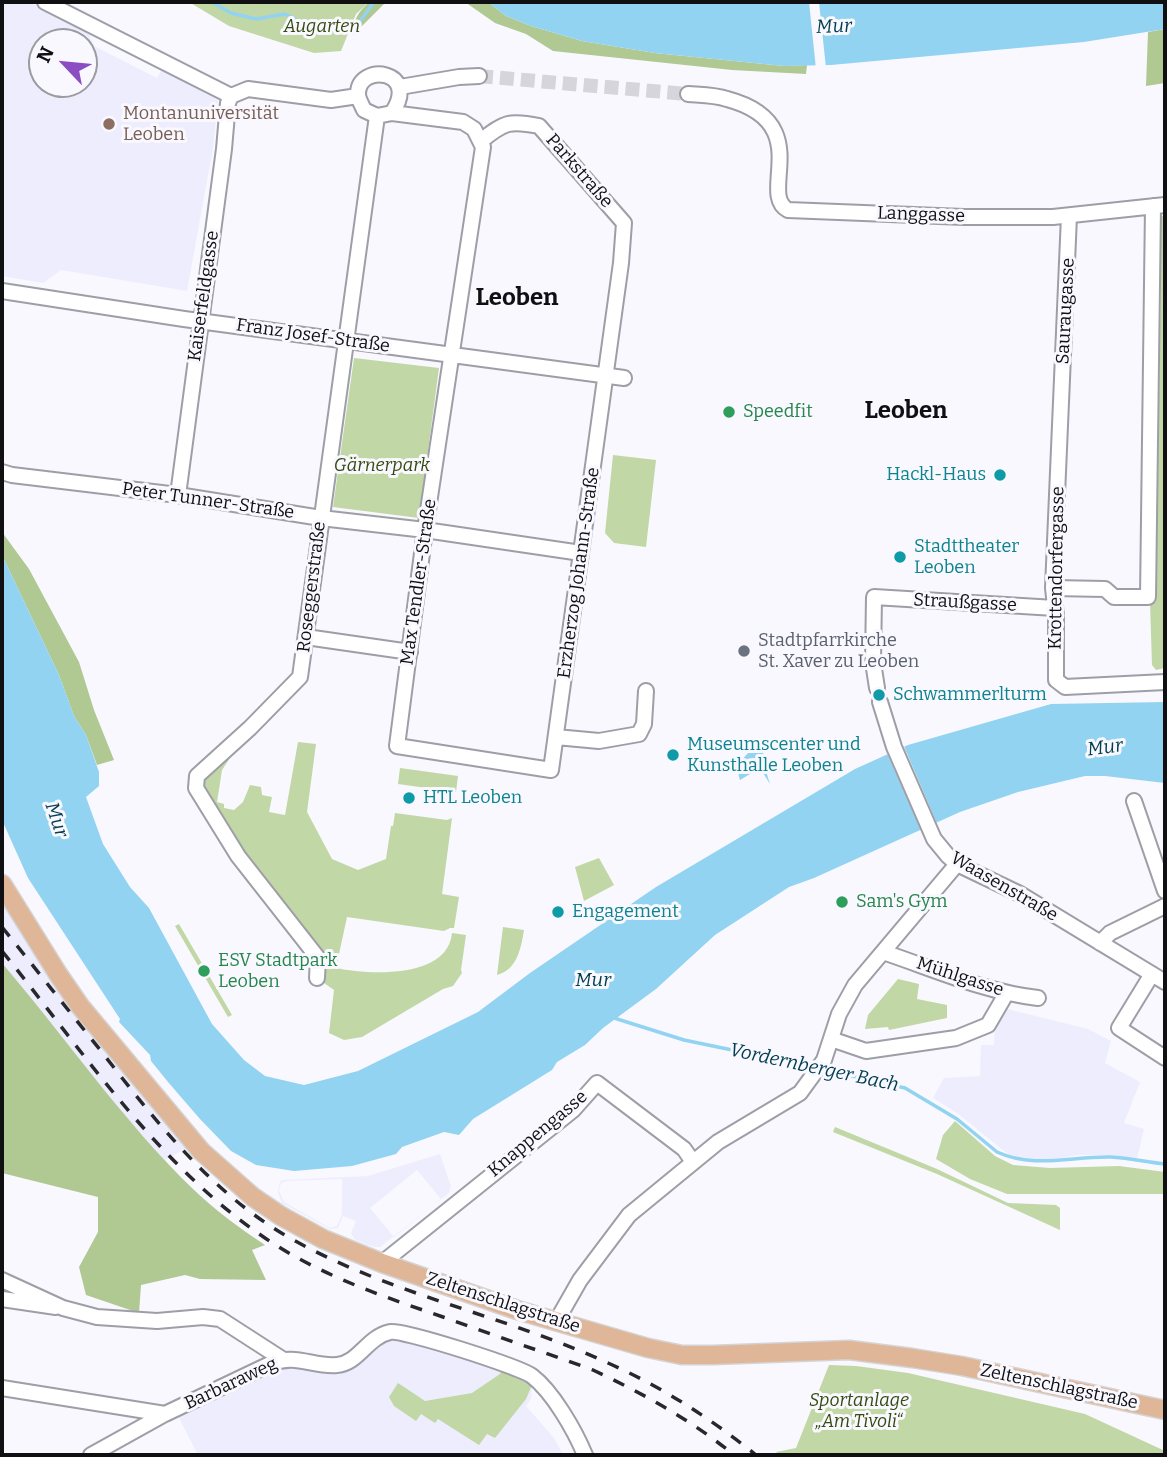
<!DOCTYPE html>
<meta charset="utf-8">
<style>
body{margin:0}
#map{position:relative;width:1167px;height:1457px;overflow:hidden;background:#f8f8fe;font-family:Bitter,serif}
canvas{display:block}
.frame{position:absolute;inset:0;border:4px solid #101013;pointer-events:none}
.north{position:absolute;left:28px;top:28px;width:70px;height:70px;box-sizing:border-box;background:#f8f8fe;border:2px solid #9b9ba0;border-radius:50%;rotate:296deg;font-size:19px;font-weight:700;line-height:28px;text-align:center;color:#101013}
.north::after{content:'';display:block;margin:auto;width:24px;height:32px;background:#8d4dc2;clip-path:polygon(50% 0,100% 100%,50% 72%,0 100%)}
</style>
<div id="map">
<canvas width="1167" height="1457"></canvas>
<div class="frame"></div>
<div class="north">N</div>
</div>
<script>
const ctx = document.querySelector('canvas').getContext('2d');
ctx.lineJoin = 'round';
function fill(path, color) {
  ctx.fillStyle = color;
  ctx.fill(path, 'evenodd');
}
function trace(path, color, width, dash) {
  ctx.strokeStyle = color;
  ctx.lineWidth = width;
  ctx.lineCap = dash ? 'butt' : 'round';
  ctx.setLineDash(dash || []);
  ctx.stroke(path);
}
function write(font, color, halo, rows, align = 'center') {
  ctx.font = font + ' Bitter,serif';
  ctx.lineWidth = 6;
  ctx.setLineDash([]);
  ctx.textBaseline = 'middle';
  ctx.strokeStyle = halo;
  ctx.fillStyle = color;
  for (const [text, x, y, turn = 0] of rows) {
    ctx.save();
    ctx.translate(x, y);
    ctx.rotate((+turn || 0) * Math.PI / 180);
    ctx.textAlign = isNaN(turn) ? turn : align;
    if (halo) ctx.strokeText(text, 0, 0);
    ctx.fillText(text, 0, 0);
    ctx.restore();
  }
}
fill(new Path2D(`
 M2,2H30L88,32L94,46L157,78L162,69L218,100L213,148L187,291L61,270L43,283L2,276ZM42,42H84V84H42Z
 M2,896L188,1147L165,1160L126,1117L2,963Z
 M1007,1009L1088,1029L1111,1041L1105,1063L1140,1082L1124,1123L1144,1129L1137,1159L1111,1155H1078L1045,1161L1009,1155L957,1113L933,1098L944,1078L980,1076L981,1045H994L995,1029Z
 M440,1154L451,1186L449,1193L380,1247H374L355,1240L351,1233L356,1221L343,1216L338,1228L330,1229L282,1203L278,1192L280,1182L283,1180L368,1176ZM417,1170L441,1199L394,1237L370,1208ZM342,1179V1214L337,1226L330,1228L284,1202L279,1191L281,1183L286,1181Z
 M393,1333L501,1371L532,1385L531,1399L526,1406L554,1438L563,1455H198L178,1416L277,1365L344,1369Z`), '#ededfe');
fill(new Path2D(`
 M189,2H369L356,14L341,51L314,53L229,26Z
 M1162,216H1165V668L1156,670L1152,665L1150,602L1156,593L1161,267H1156L1157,220Z
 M354,358L439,368L419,518L333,507Z
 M613,455L656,460L646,547L614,543L605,533Z
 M298,742L316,744L307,812L332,859L358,870L386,859L391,826H393L395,813L447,820L452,818L442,894L459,897L454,928H450L444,931L347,917L336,968C369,975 448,979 452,933L466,935L461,970L462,973L453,986L443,989L362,1037L344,1040L329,1033L334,990L317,978L318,958L268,896L197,776L225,752L230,758L222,770L217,802L224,804V808L234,810L243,802L250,785L261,787L262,795L272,797L269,812L285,815Z
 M400,768L458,776L456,792L398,784Z
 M599,858L614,885L584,901L575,867Z
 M179,924L232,1015L228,1017L175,926Z
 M503,927L524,930C521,948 517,970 497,975Z
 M898,979L919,984L917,999L947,1005V1018L889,1030L888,1027L865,1029L868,1015Z
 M955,1121L995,1156L1013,1165L1050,1168L1119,1166L1165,1172V1194H1007L970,1179L936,1159L943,1135Z
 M835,1127L937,1169L1008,1203L1056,1205L1060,1208V1230L937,1174L833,1132Z
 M829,1365L856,1366L908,1373L1085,1414L1165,1451V1455H779L776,1452L796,1448Z
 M501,1371L532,1385L526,1399L495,1438L487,1434L479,1445L438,1419L435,1423L421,1414L416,1421L394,1406L389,1397L398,1383L425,1401L472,1393L500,1374Z`), '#c1d7a5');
fill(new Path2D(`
 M369,2H386L353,35C353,19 358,13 369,2Z
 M465,2H488L506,16L531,26L582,41L655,53L784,66L807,65L806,74L732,70L553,51L526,34L495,23Z
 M1165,29V83L1146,86L1148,32Z
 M2,532L29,569L79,662L94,710L114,760L97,765L86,735L74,716L59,675L2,555Z
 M2,963C66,1038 122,1120 193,1189C215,1210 239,1228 265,1245L252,1250L266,1280L200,1279L185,1275L141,1285L139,1313L86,1295L79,1267L98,1232V1197L2,1173Z`), '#b0c892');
fill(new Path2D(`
 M488,2H1165V29L1084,42L831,65L784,66L655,53L582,41L531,26L506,16Z
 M2,555L59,675L74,716L86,735L99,772V786L86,797L103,844L130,887L149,908L212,1024L244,1060L265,1076L304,1085L358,1071L478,1012L530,973L656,887L855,769L908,745L1051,704L1165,702V783L1105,776H1085L1018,792L960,812L814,878L789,887L715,935L656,989L603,1028L585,1045L557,1062L552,1070L473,1119L459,1135L444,1132L402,1147L396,1154L352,1166L294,1171L256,1165L231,1151L200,1119L168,1082L151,1061L150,1055L119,1022L120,1019L28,878L2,820Z
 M754,748L757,753L763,751L765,768L770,784L760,768L740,780C735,765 743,757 754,748Z`), '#92d3f1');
fill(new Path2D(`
 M809,2H819L826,68L816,69Z
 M903,744L938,826L922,833L886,751Z`), '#f8f8fe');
trace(new Path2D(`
 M212,2L231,13L256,19L285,14L323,33L355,28L374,2
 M614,1018L684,1040L814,1067
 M821,1069L905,1088L957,1119L997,1152C1034,1169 1072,1156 1111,1157C1129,1158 1147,1162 1165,1164`), '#92d3f1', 3.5);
trace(new Path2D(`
 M479,76L688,94`), '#d5d5db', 14, [14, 7]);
const minor = new Path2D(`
 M45,2L231,96L248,89L331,100L358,96
 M400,87L459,77L479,76
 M688,94C701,95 715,95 727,99C817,123 757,194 788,210L964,217H1053L1165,205
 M392,113C421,70 358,62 358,94C358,99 362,105 364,110L377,116L392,113L463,122L474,129L483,147L425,530L397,746L551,770L621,263L624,223L539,126C510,120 504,122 481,141
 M1069,216L1053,588L1056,615V680L1065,687L1165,682
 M2,291L184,319L624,378
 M2,472L12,475L178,495L321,518L425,530L581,553
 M178,495L224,149L228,103L231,96
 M1053,588L1105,589L1114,597H1148L1153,206
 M306,637L410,652
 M877,688L873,662L874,597L1055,608
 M880,702L894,747L934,839L948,856L957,864L1020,894L1165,982
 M556,737L599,741L639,734L644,724L646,691
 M1134,801L1165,891
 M1100,943L1110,933L1165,906
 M883,952C934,969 985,992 1038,998
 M1152,974L1119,1028L1165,1058
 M317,978L318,958L238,856L196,788L197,776L250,728L300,677L377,116
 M831,1039L866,1051L956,1038L988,1025L1006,994
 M382,1263L573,1110L597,1083L684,1149L693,1162
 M2,1280L63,1308L97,1317L157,1321L203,1317L220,1319L282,1359
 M2,1299L56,1307
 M556,1322L580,1280L629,1215L718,1142L800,1093L824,1060L839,1014L855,985L957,864
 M2,1388L165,1414
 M91,1455L165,1414L270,1364C296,1353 312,1367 337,1365C359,1363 367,1337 390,1332C402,1329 520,1367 532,1376C553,1392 575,1431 585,1455`);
const major = new Path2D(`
 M2,884L58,974L80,1006L201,1151L253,1197L281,1216L323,1239L382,1263L517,1310L648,1348L682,1355H713L849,1350L912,1358L962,1366L1165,1410`);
trace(minor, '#9e9ea7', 18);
trace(major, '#d4d4d5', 21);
trace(minor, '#fff', 14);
trace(major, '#dfb697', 18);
trace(new Path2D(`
 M2,927C35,968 68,1010 101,1051C154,1119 208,1189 283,1234C385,1294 502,1314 608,1363C662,1387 710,1418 756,1455
 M2,951C83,1051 157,1165 265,1238C319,1275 382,1296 443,1317C493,1335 543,1352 593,1370C644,1394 691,1420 734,1455`), '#28282c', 3.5, [12, 12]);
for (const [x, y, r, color] of [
 [109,124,7,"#8d6e63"],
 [729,412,7,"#2e9e5b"],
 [1000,475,7,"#0f9aa8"],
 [900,557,7,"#0f9aa8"],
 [744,651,7,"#6b7280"],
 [879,695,7,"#0f9aa8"],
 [673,755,7,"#0f9aa8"],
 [409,798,7,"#0f9aa8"],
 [842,902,7,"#2e9e5b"],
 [558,912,7,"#0f9aa8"],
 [204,971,7,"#2e9e5b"]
]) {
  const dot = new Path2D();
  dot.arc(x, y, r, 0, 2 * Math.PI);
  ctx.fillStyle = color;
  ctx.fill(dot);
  trace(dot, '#f8f8fe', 2.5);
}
write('italic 18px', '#354a10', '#f8f8fe', [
 ["Augarten",322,27],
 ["Gärnerpark",382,466],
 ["Sportanlage",859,1401],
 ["„Am Tivoli“",859,1422]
]);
write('18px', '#785e54', '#f8f8fe', [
 ["Montanuniversität",123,114],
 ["Leoben",123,135]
], 'left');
write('18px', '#101013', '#f8f8fe', [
 ["Parkstraße",579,171,49],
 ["Langgasse",921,215,2],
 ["Kaiserfeldgasse",204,296,-82],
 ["Sauraugasse",1066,311,-87],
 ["Franz Josef-Straße",313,336,8],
 ["Peter Tunner-Straße",208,501,8],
 ["Krottendorfergasse",1057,568,-89],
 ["Erzherzog Johann-Straße",579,573,-82],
 ["Max Tendler-Straße",419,582,-82],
 ["Roseggerstraße",312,587,-83],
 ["Straußgasse",965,603,3],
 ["Waasenstraße",1004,887,30],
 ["Mühlgasse",960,977,18],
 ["Knappengasse",538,1134,-40],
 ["Zeltenschlagstraße",503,1303,18],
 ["Barbaraweg",231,1384,-25],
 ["Zeltenschlagstraße",1059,1387,12]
]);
write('18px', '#27864d', '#f8f8fe', [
 ["Speedfit",743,412],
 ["Sam's Gym",856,902],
 ["ESV Stadtpark",218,961],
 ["Leoben",218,982]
], 'left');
write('18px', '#0d838f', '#f8f8fe', [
 ["Hackl-Haus",986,475,"right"],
 ["Stadttheater",914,547],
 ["Leoben",914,568],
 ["Schwammerlturm",893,695],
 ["Museumscenter und",687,745],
 ["Kunsthalle Leoben",687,766],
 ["HTL Leoben",423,798],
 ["Engagement",572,912]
], 'left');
write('18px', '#5b616d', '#f8f8fe', [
 ["Stadtpfarrkirche",758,641],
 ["St. Xaver zu Leoben",758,662]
], 'left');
write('italic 19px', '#013c50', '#f8f8fe', [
 ["Mur",834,27,-2],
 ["Mur",1105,748,-7],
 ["Mur",56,820,71],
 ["Mur",593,981],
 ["Vordernberger Bach",814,1068,12]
]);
write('bold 24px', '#101013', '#f8f8fe', [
 ["Leoben",517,298],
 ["Leoben",906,411]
]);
</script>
